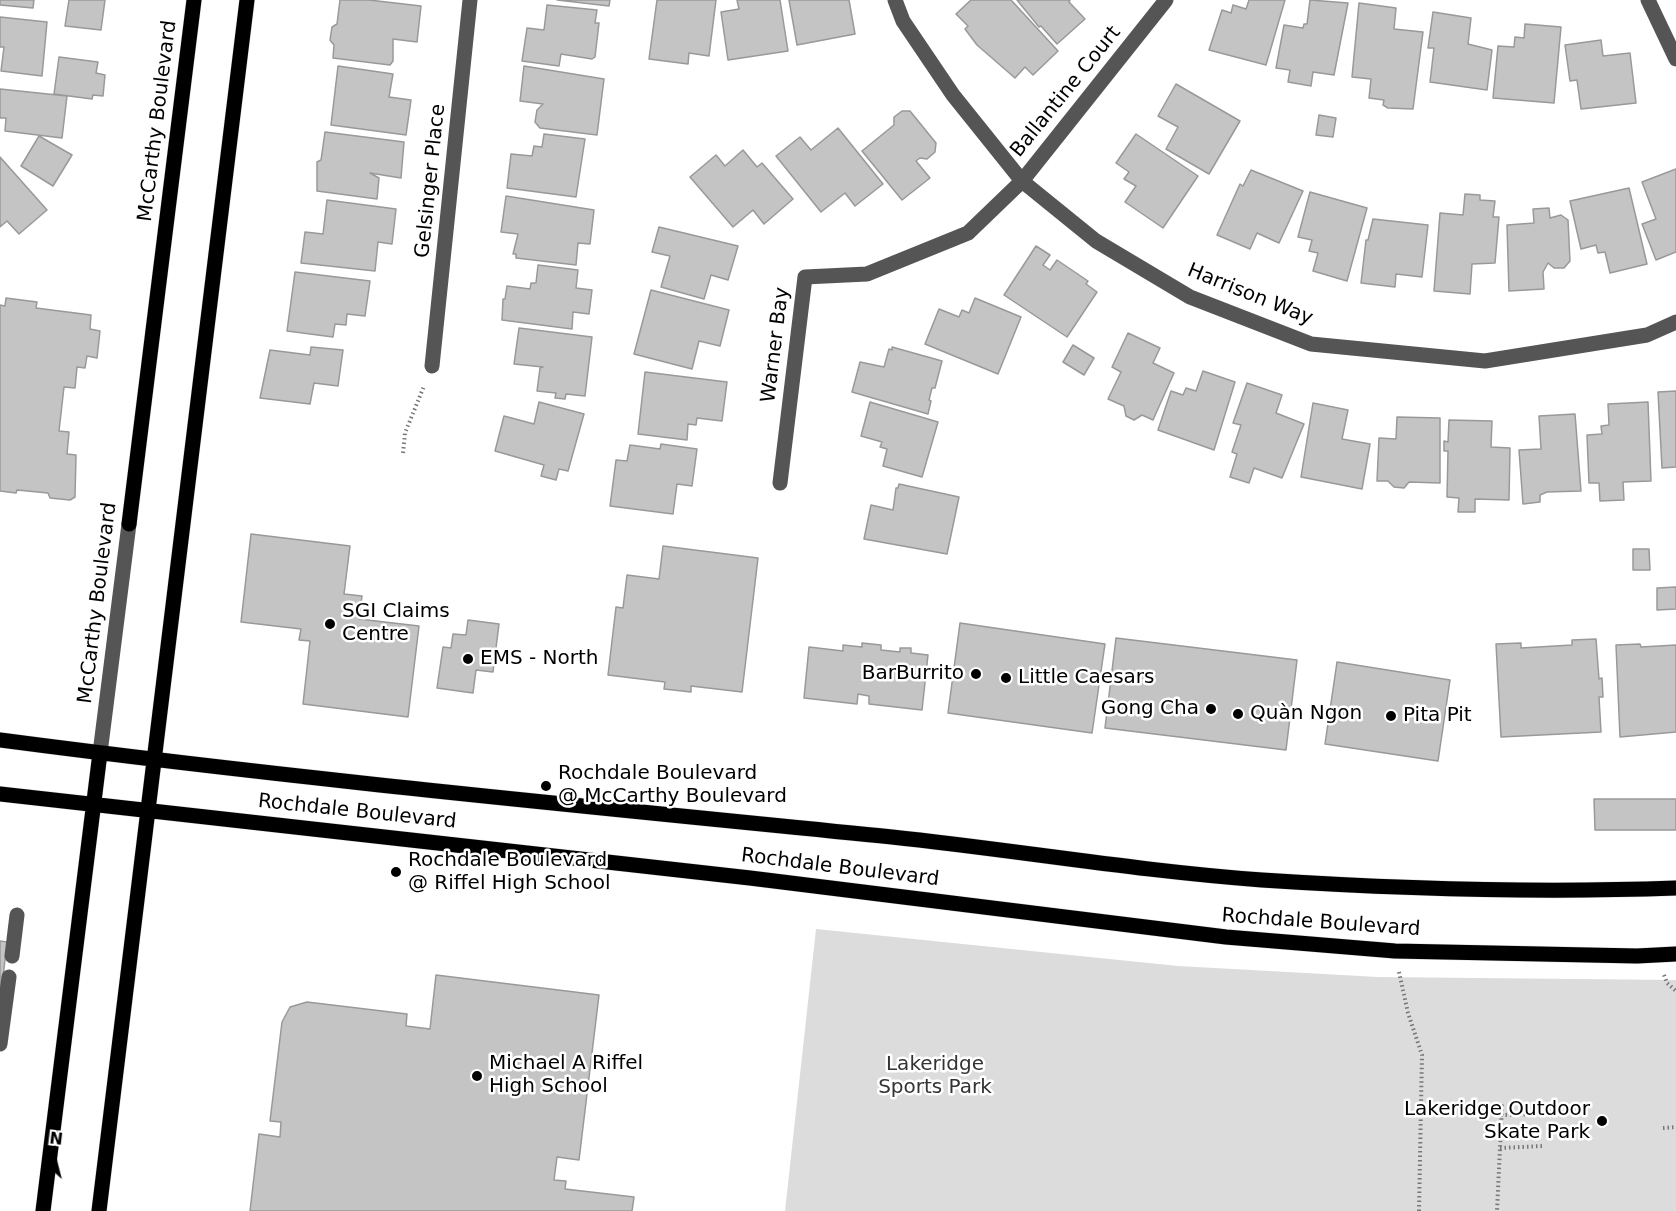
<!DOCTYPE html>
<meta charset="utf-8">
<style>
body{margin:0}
#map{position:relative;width:1676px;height:1211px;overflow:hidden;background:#fff;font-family:"DejaVu Sans",sans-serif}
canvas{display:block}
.north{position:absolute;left:24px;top:1127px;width:60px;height:60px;-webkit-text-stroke:4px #fff;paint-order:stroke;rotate:7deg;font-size:16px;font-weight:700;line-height:24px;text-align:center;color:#000}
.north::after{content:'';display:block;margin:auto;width:21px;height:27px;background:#000;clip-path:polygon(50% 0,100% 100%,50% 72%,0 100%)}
</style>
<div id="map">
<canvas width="1676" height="1211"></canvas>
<div class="north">N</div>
</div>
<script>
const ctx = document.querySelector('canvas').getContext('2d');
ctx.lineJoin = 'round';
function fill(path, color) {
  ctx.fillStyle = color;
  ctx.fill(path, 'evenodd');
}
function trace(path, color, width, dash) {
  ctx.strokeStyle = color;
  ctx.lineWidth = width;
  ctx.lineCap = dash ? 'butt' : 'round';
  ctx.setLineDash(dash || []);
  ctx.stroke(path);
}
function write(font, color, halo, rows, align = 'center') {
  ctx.font = font + ' "DejaVu Sans",sans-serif';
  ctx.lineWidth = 5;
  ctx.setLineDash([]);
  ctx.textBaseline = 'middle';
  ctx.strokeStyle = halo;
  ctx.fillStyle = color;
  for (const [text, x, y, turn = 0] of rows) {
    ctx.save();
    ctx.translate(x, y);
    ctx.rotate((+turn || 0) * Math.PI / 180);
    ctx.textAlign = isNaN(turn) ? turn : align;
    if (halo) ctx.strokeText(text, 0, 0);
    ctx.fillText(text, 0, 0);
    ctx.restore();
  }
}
fill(new Path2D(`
 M816,929L1178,966L1378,977L1676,980V1211H785Z`), '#dcdcdc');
const building = new Path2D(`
 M0,0H34L33,8L0,5Z
 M69,0H105L101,30L65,26Z
 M340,0H369L421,6L417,42L393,39V61L390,65L333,58L334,45L330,40L332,27L337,24Z
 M557,0H610L609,6Z
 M657,0H716L709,56L689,53L688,64L649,59Z
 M737,0H780L788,51L728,60L721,12L739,9Z
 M789,0H849L855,34L797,45Z
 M971,0H1011L1058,51L1033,75L1025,67L1015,78L977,45L965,29L968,26L956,14Z
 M1017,0H1070L1069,2L1085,19L1057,44L1041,26L1039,27Z
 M1249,0H1285L1266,65L1209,50L1222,10L1231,13L1233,5L1246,9Z
 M1310,0L1348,3L1334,75L1313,72L1311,86L1288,82L1290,70L1276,68L1284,25L1303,28L1304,24H1307Z
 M1359,3L1396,8L1394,29L1423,32L1413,109L1388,108L1383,105L1384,100L1369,98L1371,79L1352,77Z
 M547,5L597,10L595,23H599L595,57L592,59L561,54L559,66L522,61L527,28L544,30Z
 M1433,12L1471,18L1468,44L1492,50L1487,90L1430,82L1434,48H1428Z
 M0,17L47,22L42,76L1,71L4,47H0Z
 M1525,24L1561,27L1554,103L1493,98L1498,46L1514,47L1515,37L1524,38Z
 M1601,40L1603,56L1630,53L1636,103L1581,109L1577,80L1570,81L1565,45Z
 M59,57L98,62L96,73L105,75L103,96L93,95L92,99L54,94Z
 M338,66L393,74L389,97L411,100L406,135L331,125Z
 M524,66L604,79L597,135L540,128L535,122L537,110L543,104L520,101Z
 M1176,84L1240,121L1209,174L1166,149L1178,127L1158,116Z
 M0,89L67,96L62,138L5,131L6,118H0Z
 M902,111H910L936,143L935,152L927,159L920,158L916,161L930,178L902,200L862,151L894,125V117Z
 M1319,115L1336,118L1333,137L1316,135Z
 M838,128L883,184L855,206L845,193L821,212L776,156L800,137L811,150Z
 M325,132L404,142L401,178L370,173L379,178L377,199L317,191V162L321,160Z
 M544,134L585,139L576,197L507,188L511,154L532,156L534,146L542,147Z
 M1136,134L1198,176L1163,228L1125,202L1136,186L1124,179L1129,172L1116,163Z
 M39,136L72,155L53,186L21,166Z
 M743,150L757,167L762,163L793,199L764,224L753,210L733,227L690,177L716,155L725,166Z
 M0,157L47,210L19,234L7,221L0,227Z
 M1676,169V252L1656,260L1642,224L1656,219L1642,182Z
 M1251,170L1303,191L1279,243L1257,233L1250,249L1217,235L1240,184L1243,186Z
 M1629,188L1647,264L1610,273L1605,252L1598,253L1596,245L1581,249L1570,201Z
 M1310,192L1367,208L1347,281L1313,271L1318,253L1309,251L1312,240L1298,237Z
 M1465,194L1480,195V200L1495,201L1493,217H1499L1495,263L1472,264L1470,294L1434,291L1440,213L1463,215Z
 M506,196L594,210L590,244L578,243L576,265L516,258V254H513L518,234L501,232Z
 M327,200L396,209L392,244L378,242L375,271L301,263L305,232L323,234Z
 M1549,208L1550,218L1561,215L1568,220L1570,261L1564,268H1554L1548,263L1543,272L1544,289L1509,291L1507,225L1534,223L1533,209Z
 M1373,219L1428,225L1422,277L1396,274L1395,287L1361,283L1366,240H1368Z
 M659,227L738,246L728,280L711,275L704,299L661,287L670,256L652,252Z
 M1036,246L1050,255L1043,265L1050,270L1057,260L1088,281L1086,284L1097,292L1067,337L1004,295Z
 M538,265L578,270L576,288L592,290L589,314L573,312L572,329L502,320L503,299H505L507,286L530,289L531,283H536Z
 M295,272L370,281L365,316L347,314L346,325L335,324L333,337L287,331Z
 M651,290L729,310L720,346L699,341L692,369L634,354Z
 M6,298L37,302L36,308L91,315L90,329L100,331L97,358L87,356L85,368L77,367L75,388L64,387L59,431L69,432L67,454L76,455L75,497L70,500L50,498L48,493L17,490L16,493L0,491V305L5,306Z
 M975,298L1021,317L998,374L925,344L939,309L959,317L962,310L969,313Z
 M519,328L592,337L585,396L566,394L565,399L555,398L556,393L537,391L540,368L543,367L514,364Z
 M1128,333L1160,348L1153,363L1174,373L1153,420L1142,415L1134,420L1126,416L1124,406L1108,399L1121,372L1112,367Z
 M1073,345L1094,358L1084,375L1063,362Z
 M311,347L343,350L338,386L314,383L310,404L260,398L270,350L310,355Z
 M892,347L942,361L935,388H932L929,400L931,401L928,414L852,392L860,362L884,367L889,349L892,350Z
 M1203,371L1235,382L1214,450L1158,430L1171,391L1183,395L1186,388L1196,391Z
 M645,372L727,382L722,421L697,418L696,425L688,424L687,440L638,434Z
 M1247,383L1282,395L1276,413L1304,424L1282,478L1254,468L1249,483L1230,477L1237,454L1232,452L1241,425L1233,423Z
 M1676,391V467L1662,468L1658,392Z
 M539,402L584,414L568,471L559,469L556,480L541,476L544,465L495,451L504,416L534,424Z
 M870,402L938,422L922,477L883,466L887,449L880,447L882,442L861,436Z
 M1648,402L1651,481L1623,482L1624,500L1600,501L1599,483H1589L1587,435L1602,434L1601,426L1609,425L1608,404Z
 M1313,403L1348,410L1342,439L1370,444L1362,489L1301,477Z
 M1575,414L1581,491L1547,492L1540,495V502L1523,504L1519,450L1541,449L1539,416Z
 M1397,417L1440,418V483L1409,482L1404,488L1394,487L1388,481H1377L1379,438L1396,439Z
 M1449,420L1492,421L1491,447L1510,448L1509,500L1475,499V512H1458L1459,498L1447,497L1448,451H1444V441L1448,442Z
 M661,444L697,449L692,486L677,484L673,514L610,506L616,460L627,461L630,445L660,449Z
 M899,484L959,497L947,554L864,539L871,505L893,510L896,488H898Z
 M251,534L350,546L344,594L362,596L359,619L419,626L408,717L303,704L310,641L299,640L301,629L241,622Z
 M663,546L758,558L742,692L691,686V692L664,689L665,682L608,675L616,607L623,608L627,575L659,579Z
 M1633,549H1649L1650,570H1633Z
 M1676,587V609L1657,610V588Z
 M468,620L499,624L493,672L476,670L473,693L437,688L443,647L451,648L453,634L466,635Z
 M960,623L1105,644L1092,733L948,713Z
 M1116,638L1297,660L1286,750L1105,728Z
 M1596,639L1599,679L1602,678L1603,697H1599L1601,732L1501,737L1496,644L1521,643V648L1572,645V640Z
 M862,643L881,645V650L900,652V648H911V653L928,655L922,710L869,704V696L858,694L857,704L804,698L809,647L843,651V645L862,647Z
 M1640,644L1641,647L1676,645V732L1620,737L1616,645Z
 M1337,662L1450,680L1438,761L1325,744Z
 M1594,799H1676V830H1595Z
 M0,941L7,942L0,1004Z
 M436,975L599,995L579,1160L557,1157L554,1180L566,1181L565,1189L634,1197L632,1211H250L259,1134L280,1137L281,1122L270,1121L282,1022L290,1007L307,1002L407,1014L406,1026L430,1029Z`);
fill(building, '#c4c4c4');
trace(building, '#999', 1.5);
const major = new Path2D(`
 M129,524L194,0
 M0,740C296,779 594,807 892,837C1015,850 1138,871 1262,880C1400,889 1538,893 1676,888
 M0,794L750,878L1226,937L1395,951L1637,956L1676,954
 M43,1211L100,753
 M99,1211L247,0`);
trace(major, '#dbdbdb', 16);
trace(new Path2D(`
 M403,453L405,433L424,386
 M1399,972L1408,1013L1422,1055L1421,1105L1502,1106L1497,1211
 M1664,975L1667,983L1676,991
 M1501,1115L1541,1114
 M1663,1128L1676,1127
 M1500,1148L1544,1146
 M1419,1211L1421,1105`), '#777', 4, [1.5, 3]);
trace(new Path2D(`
 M895,0L903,21L953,95L1022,181L1096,241L1190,297L1311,344L1485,361L1647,335L1676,322
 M1648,0L1676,59
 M432,366L470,0
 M780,483L805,277L867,274L968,233L1022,181L1166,0
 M100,753L129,524
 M12,956L17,915
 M0,1044L9,977`), '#555', 15);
trace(major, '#000', 15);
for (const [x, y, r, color] of [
 [330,624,6,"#000"],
 [468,659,6,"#000"],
 [976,674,6,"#000"],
 [1006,678,6,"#000"],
 [1211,709,6,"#000"],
 [1238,714,6,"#000"],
 [1391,716,6,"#000"],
 [546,786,6,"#000"],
 [396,872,6,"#000"],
 [477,1076,6,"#000"],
 [1602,1121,6,"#000"]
]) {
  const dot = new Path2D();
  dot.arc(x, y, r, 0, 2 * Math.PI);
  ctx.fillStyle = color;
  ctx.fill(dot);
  trace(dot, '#fff', 2);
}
write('20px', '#000', '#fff', [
 ["Ballantine Court",1066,92,-51],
 ["McCarthy Boulevard",158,121,-83],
 ["Gelsinger Place",431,181,-84],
 ["Harrison Way",1250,295,22],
 ["Warner Bay",776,345,-83],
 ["McCarthy Boulevard",98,603,-83],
 ["Rochdale Boulevard",357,812,6],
 ["Rochdale Boulevard",840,868,7],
 ["Rochdale Boulevard",1321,923,4]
]);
write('20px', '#000', '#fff', [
 ["SGI Claims",342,612],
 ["Centre",342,635],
 ["EMS - North",480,659],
 ["BarBurrito",964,674,"right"],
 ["Little Caesars",1018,678],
 ["Gong Cha",1199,709,"right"],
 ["Quàn Ngon",1250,714],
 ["Pita Pit",1403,716],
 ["Rochdale Boulevard",558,774],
 ["@ McCarthy Boulevard",558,797],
 ["Rochdale Boulevard",408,861],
 ["@ Riffel High School",408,884],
 ["Michael A Riffel",489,1064],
 ["High School",489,1087],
 ["Lakeridge Outdoor",1590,1110,"right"],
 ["Skate Park",1590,1133,"right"]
], 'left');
write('20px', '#333', '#fff', [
 ["Lakeridge",935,1065],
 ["Sports Park",935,1088]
]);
</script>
